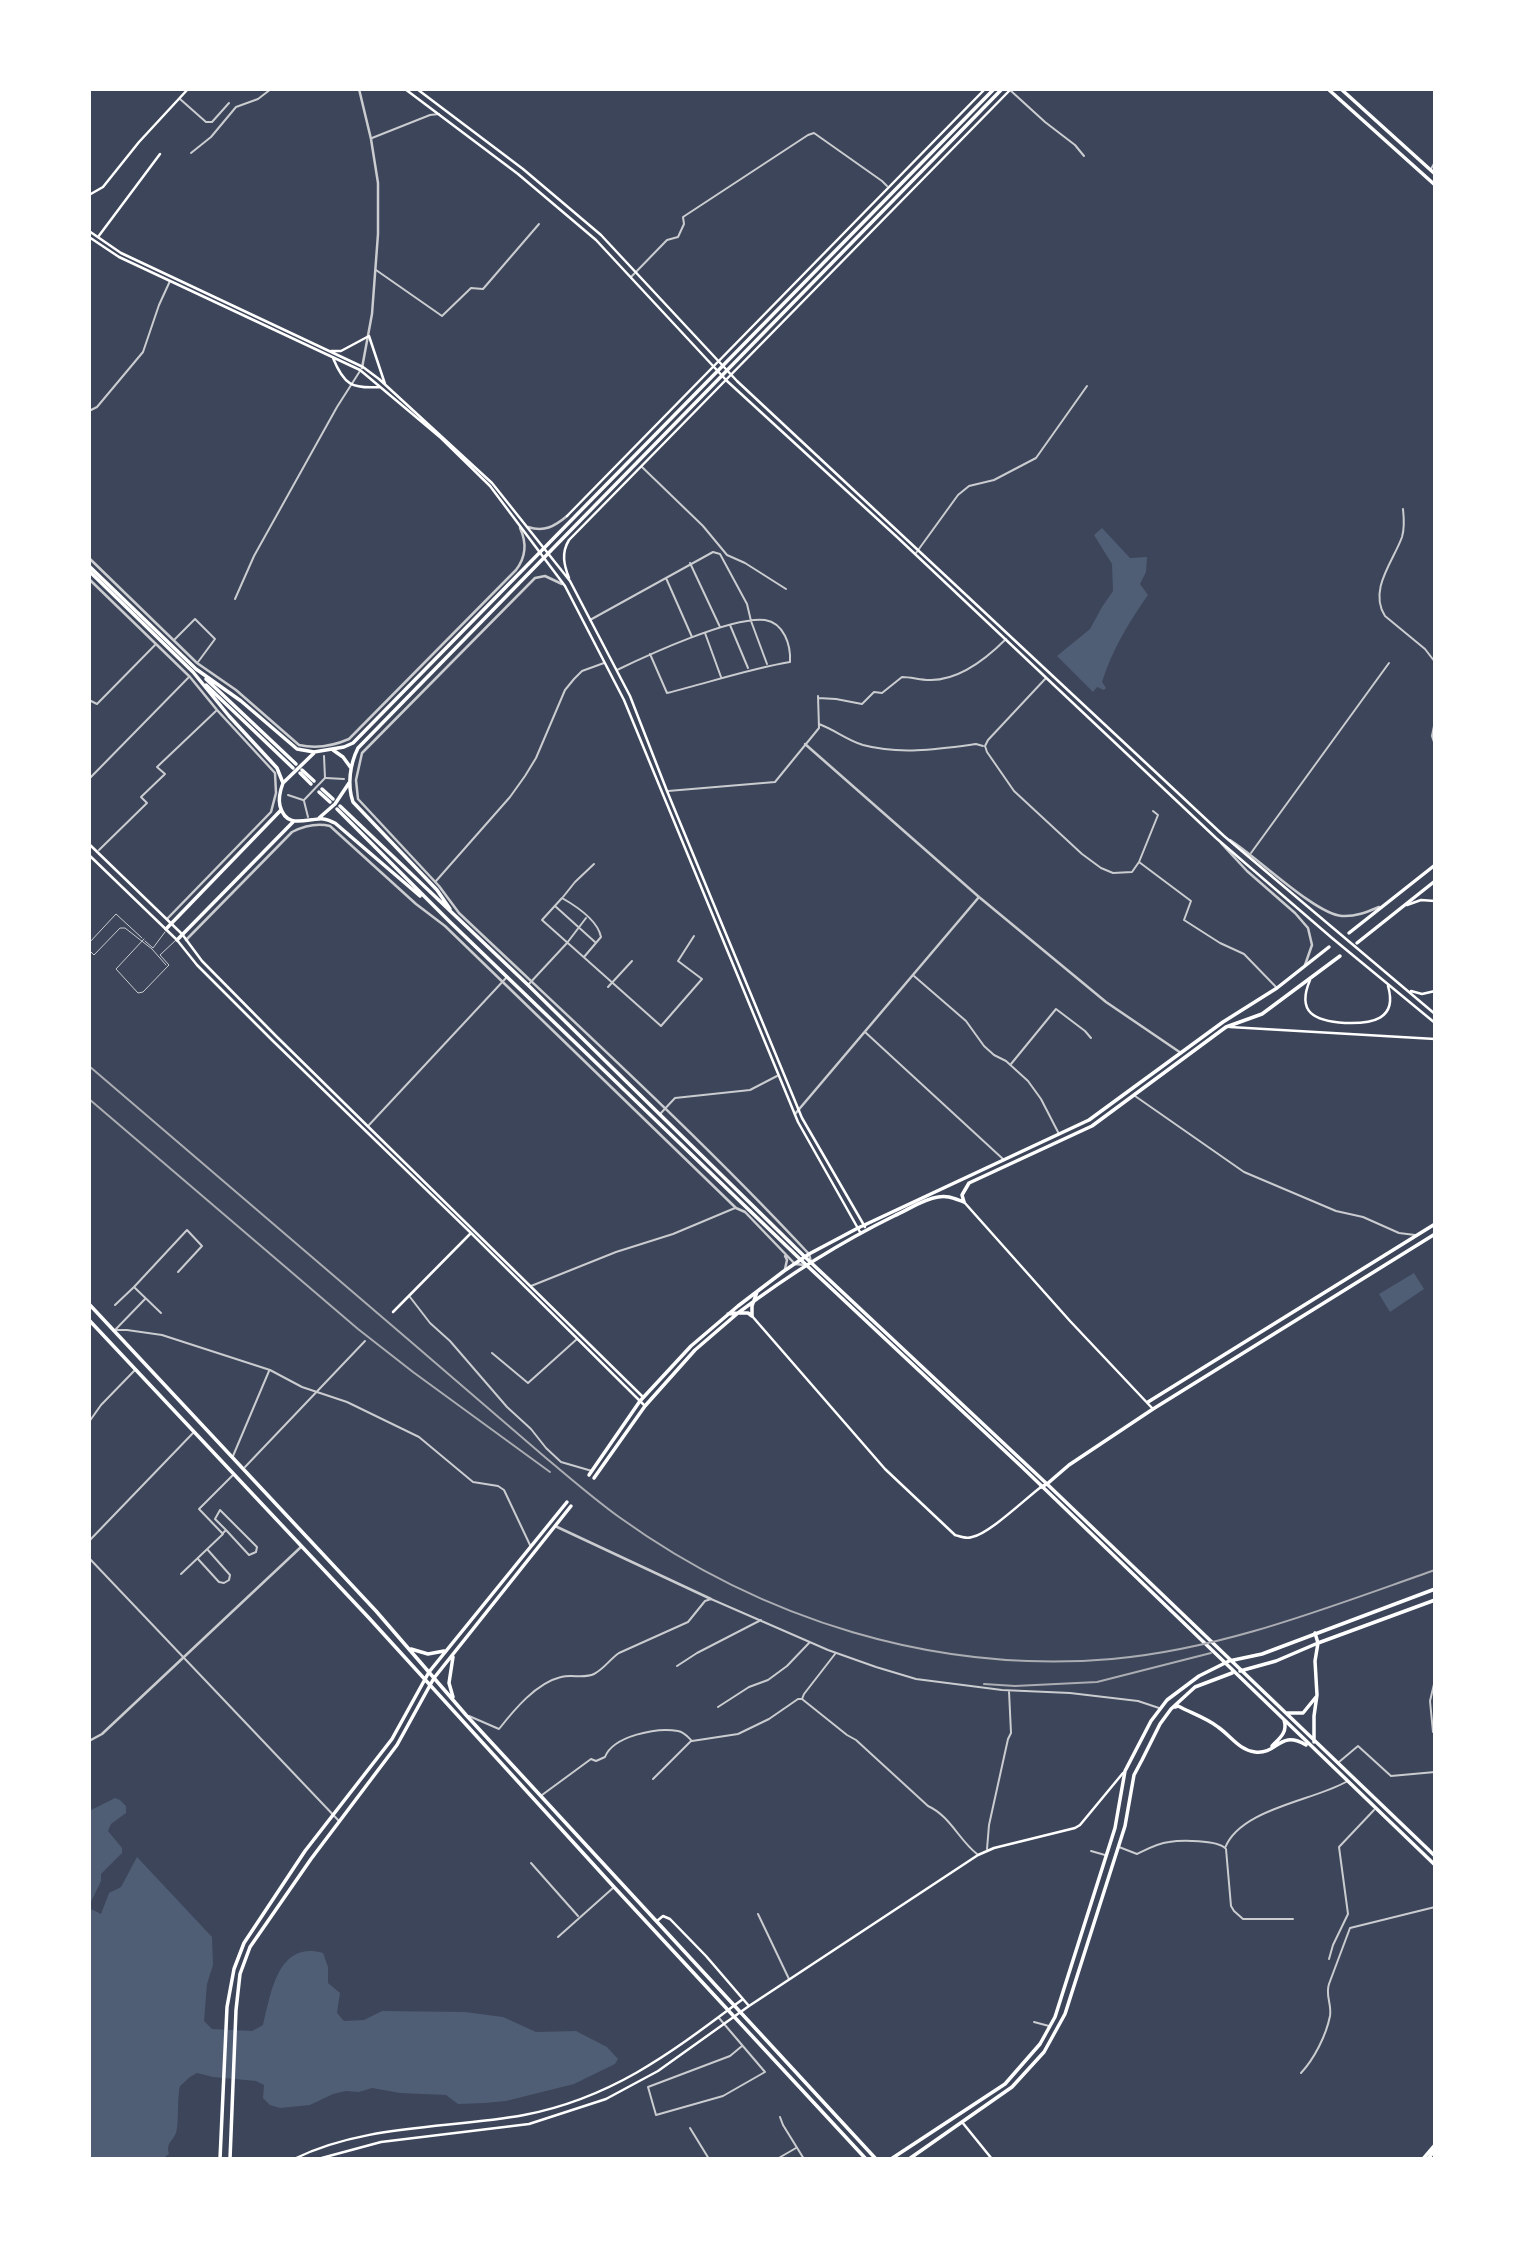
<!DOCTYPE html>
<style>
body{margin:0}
#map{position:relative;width:1524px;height:2248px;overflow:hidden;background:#2d3142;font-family:"Roboto Condensed",sans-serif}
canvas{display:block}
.frame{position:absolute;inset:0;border:91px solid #fff;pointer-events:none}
</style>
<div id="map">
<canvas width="1524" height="2248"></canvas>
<div class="frame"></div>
</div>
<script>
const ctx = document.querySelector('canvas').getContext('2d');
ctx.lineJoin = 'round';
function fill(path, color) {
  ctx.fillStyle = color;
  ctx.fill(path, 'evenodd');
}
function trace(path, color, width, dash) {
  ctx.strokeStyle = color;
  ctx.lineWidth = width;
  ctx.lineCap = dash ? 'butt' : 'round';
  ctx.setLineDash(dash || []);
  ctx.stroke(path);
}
fill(new Path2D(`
 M89,89H1435V2159H89Z`), '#3c4559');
fill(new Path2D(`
 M1102,528L1130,558L1147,557L1146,572L1140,584L1148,595C1129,622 1112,650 1102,682L1106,688L1104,690L1097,687L1093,692L1057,656L1090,629L1102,607L1113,591L1112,564L1094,535Z
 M1414,1273L1424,1289L1390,1312L1379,1294Z
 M115,1798L120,1800L126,1806V1813L111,1824L108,1831L122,1848V1853L101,1874V1881L89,1906V1811Z
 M137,1857L212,1937L213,1965L207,1984L204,2021L212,2029L252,2031L263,2025C271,1993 278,1940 323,1953L328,1967V1983L340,1993L337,2013L344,2021L364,2020L382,2011L465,2012L503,2017L536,2032L576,2031L607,2047L618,2059L615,2064L574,2084L506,2101L485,2103L458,2104L446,2095L400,2093L372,2088L359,2092L346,2091L333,2094L310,2105L280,2108L270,2105L263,2098L264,2085L256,2081L213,2077L197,2073L190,2077L180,2086C177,2097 179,2126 176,2133C172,2142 166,2143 169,2154L162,2159H89V1908L101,1914L109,1893L121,1887Z`), '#4f5d75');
trace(new Path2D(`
 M144,939L116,969L138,993L143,992L169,965L160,955L176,940
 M145,941L153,948L165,932
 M89,943L116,914L142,938
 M89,950L94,955L120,928H125L152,949L166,965`), '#caccd0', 1);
trace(new Path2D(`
 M1010,90L1045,122L1075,145L1084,156
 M180,99L206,122H212L229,103
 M372,138L430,115L439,114
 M191,153L211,137L236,107L258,99L271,89
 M1431,169L1435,162
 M376,270L442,316L471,288L483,289L539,224
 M631,277L667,240L678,237L684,224L683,217L808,135L814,133L882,181L887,186
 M89,411L97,407L143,352L159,305L170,281
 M642,467L703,526L727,555L745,563L786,589
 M1403,509C1404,518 1405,527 1402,537C1394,560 1368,590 1385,616L1425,649L1435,662
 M916,553L958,495L969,486L994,480L1036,458L1087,386
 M690,563L720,627
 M666,578L692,637
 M235,599L254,556L337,407L360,371
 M590,620L713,552L720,554L747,604L751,621L767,664
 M730,625L748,668
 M705,633L721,677
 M175,639L195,619L215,639L198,662
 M617,670C648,655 732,616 765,620C784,623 791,645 790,662C748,669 708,683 667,693L650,654
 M1046,678L988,740L985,746L987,752L1014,791L1082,854L1101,868L1113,873L1132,872L1139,862
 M818,698L836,699L862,704L874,692L882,693L902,677C911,677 920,680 929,680C958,681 986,659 1006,639
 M89,700L97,704L155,645
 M1435,721L1432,736L1435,745
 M819,724C835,730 847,740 863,745C900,755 939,749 976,744L983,746
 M326,778L344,779
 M89,779L189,677
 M668,791L775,782L819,728L818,696
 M288,795L303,800
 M304,800L325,778L324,756
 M304,801L308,817
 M1153,811L1158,815L1139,862L1191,901L1184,920L1220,943L1244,954L1276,987
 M99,850L147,803L141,797L165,774L157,767L216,711
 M1251,853L1389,663
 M436,881L510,797L525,776L536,758L565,690L574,679L582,671L604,663
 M563,897L575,882L594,864
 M555,906L595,942
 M584,957L601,937C598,921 576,906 562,898L542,920L661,1026L702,979L678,961L694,936
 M914,976L966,1021L984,1046L994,1055L1006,1061L1028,1081L1041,1099L1059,1134
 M528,985L567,943L586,918
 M608,987L632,961
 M865,1032L1003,1159
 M1011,1064L1056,1009L1085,1031L1091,1038
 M1135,1096L1244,1172L1336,1211L1363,1217L1399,1233L1415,1235
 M660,1114L675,1098L750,1090L777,1076
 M369,1125L506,978
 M531,1286L616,1252L673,1234L735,1208
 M134,1287L187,1230L202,1246L178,1272
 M410,1297L430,1323L450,1341L507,1407L531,1429L546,1448L561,1462L592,1471
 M115,1305L134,1287L161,1313
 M115,1330L145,1299
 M116,1330H127L162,1335L270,1370L302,1387L347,1402L419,1437L473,1482L498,1486L504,1490L530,1545
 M492,1353L528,1383L577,1339
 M89,1422L101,1405L135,1370
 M233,1456L269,1371
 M245,1467L365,1341
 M223,1533L226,1530L249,1555L256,1552L257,1547L220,1510L215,1519L226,1530
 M89,1541L194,1432
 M89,1558L339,1821
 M198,1559L219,1582L224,1583L229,1580L230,1575L207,1549
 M181,1574L223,1534L199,1509L233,1475
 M835,1654L804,1694L802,1699L847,1735L856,1740L928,1806C950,1816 959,1840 977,1854
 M677,1666L697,1653L761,1620
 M718,1707L749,1687L768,1680L787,1666L809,1643
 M469,1716L499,1729C514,1710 536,1683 561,1677C572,1674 584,1679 594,1674C604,1669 610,1659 619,1653L688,1622L705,1601L711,1599L828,1650L876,1667L916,1679L1002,1690L1070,1693L1138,1701L1159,1708
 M1433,1732L1430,1701L1435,1680
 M1339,1762L1358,1746L1391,1776L1435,1772
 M653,1779L691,1741
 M542,1795L591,1759L596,1761L605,1757C613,1736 657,1727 678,1731C684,1732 687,1736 692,1741L738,1734L769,1719L798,1699H802
 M1119,1847L1137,1854C1147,1849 1158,1843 1169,1842C1181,1840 1217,1840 1225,1848C1240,1809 1312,1801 1346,1782
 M987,1849L989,1825L1008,1739L1011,1733L1009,1691
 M1226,1849L1231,1906L1234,1911L1243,1919H1293
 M1091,1851L1105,1855
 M531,1863L578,1916
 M758,1914L789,1979
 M558,1937L613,1888
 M1329,1959L1333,1945L1348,1914L1339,1847L1374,1810
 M719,2018L765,2072L723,2096L656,2115L648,2087L730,2056L742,2046
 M1034,2022L1049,2026
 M1301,2073C1314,2059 1326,2036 1330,2016C1332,2004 1325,1995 1329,1984C1336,1965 1343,1947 1350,1928L1435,1907
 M780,2117L783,2125L804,2159
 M690,2128L709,2159
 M777,2159L796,2148`), '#caccd0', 2);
trace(new Path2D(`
 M359,89L371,139L378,183V234L372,314L362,368
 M528,527C544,532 554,527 567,516
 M89,558L197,663L236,690L299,745C317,749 333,746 349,739L516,570C526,557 527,543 520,528
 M89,579L190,677L217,710L275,773L276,793L271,812L167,919
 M562,584L545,576L535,578L362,753L356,780L358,799L439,886L459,913C577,1025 698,1135 809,1254L811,1262
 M805,744L979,897L1106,1002L1181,1053
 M1230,840C1257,857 1315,914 1342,916C1355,917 1367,912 1379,907
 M1221,843L1247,871L1295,913L1308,928L1312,945L1305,965
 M186,940L292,832C304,826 317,823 330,826L416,904L445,926L736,1208L745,1212L795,1264L805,1265
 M795,1114L979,897
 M785,1256L787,1260L785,1269
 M555,1526L711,1599
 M89,1741L102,1734L301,1547`), '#caccd0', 2.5);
trace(new Path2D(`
 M405,89L518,174L596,240L727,381L897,537L1216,838L1332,938L1435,1023
 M417,89L523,169L601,235L737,381L1224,836L1435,1014
 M89,195L103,187L139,142L188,89
 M89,231L121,253L363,367L379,379L492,483L570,581L630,696L667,791L802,1118L865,1227
 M89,237L119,257L360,370L441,438L490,486L565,586L624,700L798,1122L860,1232
 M98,237L160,154
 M331,351H341L369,336L385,384
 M333,358C344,385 352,389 380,387
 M567,516L985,89
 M569,578C564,565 561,553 569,540C717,391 864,240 1011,89
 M89,844L182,934L202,961L276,1036L643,1397
 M89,855L177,940L197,965L273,1041L471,1233L645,1406
 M1407,905L1421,900L1435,901
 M1310,980C1296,1013 1315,1021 1345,1023C1371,1024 1398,1020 1388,986
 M1411,991L1422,994L1435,991
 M1230,1027L1435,1039
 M964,1202L1070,1321L1153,1409
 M393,1312L471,1233
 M752,1316L885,1469L955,1535C961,1537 966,1539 972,1537C989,1534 1025,1499 1041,1487
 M657,1921L663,1916L670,1919L706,1956L749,2006
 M962,2122L992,2159
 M294,2159C365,2124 447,2129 524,2115C613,2098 672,2052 743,1999
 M318,2159L381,2142L529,2124L606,2099L658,2071L749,2006L978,1855L994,1848L1075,1828L1080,1825L1123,1773`), '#fff', 2.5);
trace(new Path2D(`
 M1328,89L1435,185
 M1341,89L1435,174
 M89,566L196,669
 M89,571L193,672
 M196,669L241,701L297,749L314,752L344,747L353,743L994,89
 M193,672L229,716L277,768L283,783C280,791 278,798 280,806C286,828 303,820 319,819C325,818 330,821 335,823L420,896
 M206,679L296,764
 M206,685L293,768
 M333,750L343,757L351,768
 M302,770L314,781
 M300,773L311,784
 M283,783L314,753
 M322,789L333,799
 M319,792L330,802
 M340,806L528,985L805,1257L1047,1484L1435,1856
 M337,809L450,922L801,1260L1023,1468L1435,1865
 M319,818L335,804L349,783
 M450,909L437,890L353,802C347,785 350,764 358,748L1002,89
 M166,929L281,810
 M1349,933L1435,865
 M177,940L293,822
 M1357,943L1435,881
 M89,1304L376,1611L466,1715L876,2159
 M728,1314L738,1313C787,1276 839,1243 894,1216C908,1210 923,1199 938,1197C948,1195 955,1199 964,1202L962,1195L969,1183L1092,1126L1226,1027L1262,1014L1340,956
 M89,1320L369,1618L614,1887L866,2159
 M1148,1402L1435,1224
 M589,1475L640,1401L691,1346L738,1306L784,1271L809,1254L858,1228L1089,1120L1223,1022L1277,988L1329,947
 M594,1478L645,1406L695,1350L738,1313H748L752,1316V1306L757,1292
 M1041,1487L1047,1484L1069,1465L1153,1409L1435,1234
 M411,1649L428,1654L444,1651
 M453,1657L449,1683L453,1697
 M1240,1671L1276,1661L1318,1643L1435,1600
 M1175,1707L1178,1706C1191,1713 1207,1718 1218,1727C1231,1736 1239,1750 1255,1752C1278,1755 1279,1729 1306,1745
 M1287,1713H1303L1316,1697
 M1314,1742V1716L1317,1695L1315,1661L1318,1643L1315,1633
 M1272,1746C1280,1738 1288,1732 1284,1720
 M220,2159L227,2007L234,1969L244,1943L305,1851L392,1739L429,1672L567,1502
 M230,2159L236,2010L240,1974L250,1947L311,1859L397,1745L434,1678L571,1506
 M891,2159L1005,2084L1040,2044L1055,2017L1115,1828L1125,1771L1151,1721L1167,1700L1199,1676L1229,1661L1262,1654L1435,1589
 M909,2159L1012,2087L1044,2052L1065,2014L1125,1826L1134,1775L1142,1760L1160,1724L1171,1709L1195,1687L1232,1673
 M1423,2159L1435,2145
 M1428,2159L1435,2150`), '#fff', 3.5);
trace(new Path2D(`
 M89,1066C196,1158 303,1249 410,1341C455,1380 501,1419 546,1458C570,1478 594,1499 619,1517C762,1620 935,1674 1112,1659C1224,1649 1329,1607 1435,1570
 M89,1099L358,1329L413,1372L550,1472
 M984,1684L1015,1686L1097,1682L1211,1653`), '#abadb3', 2);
</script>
